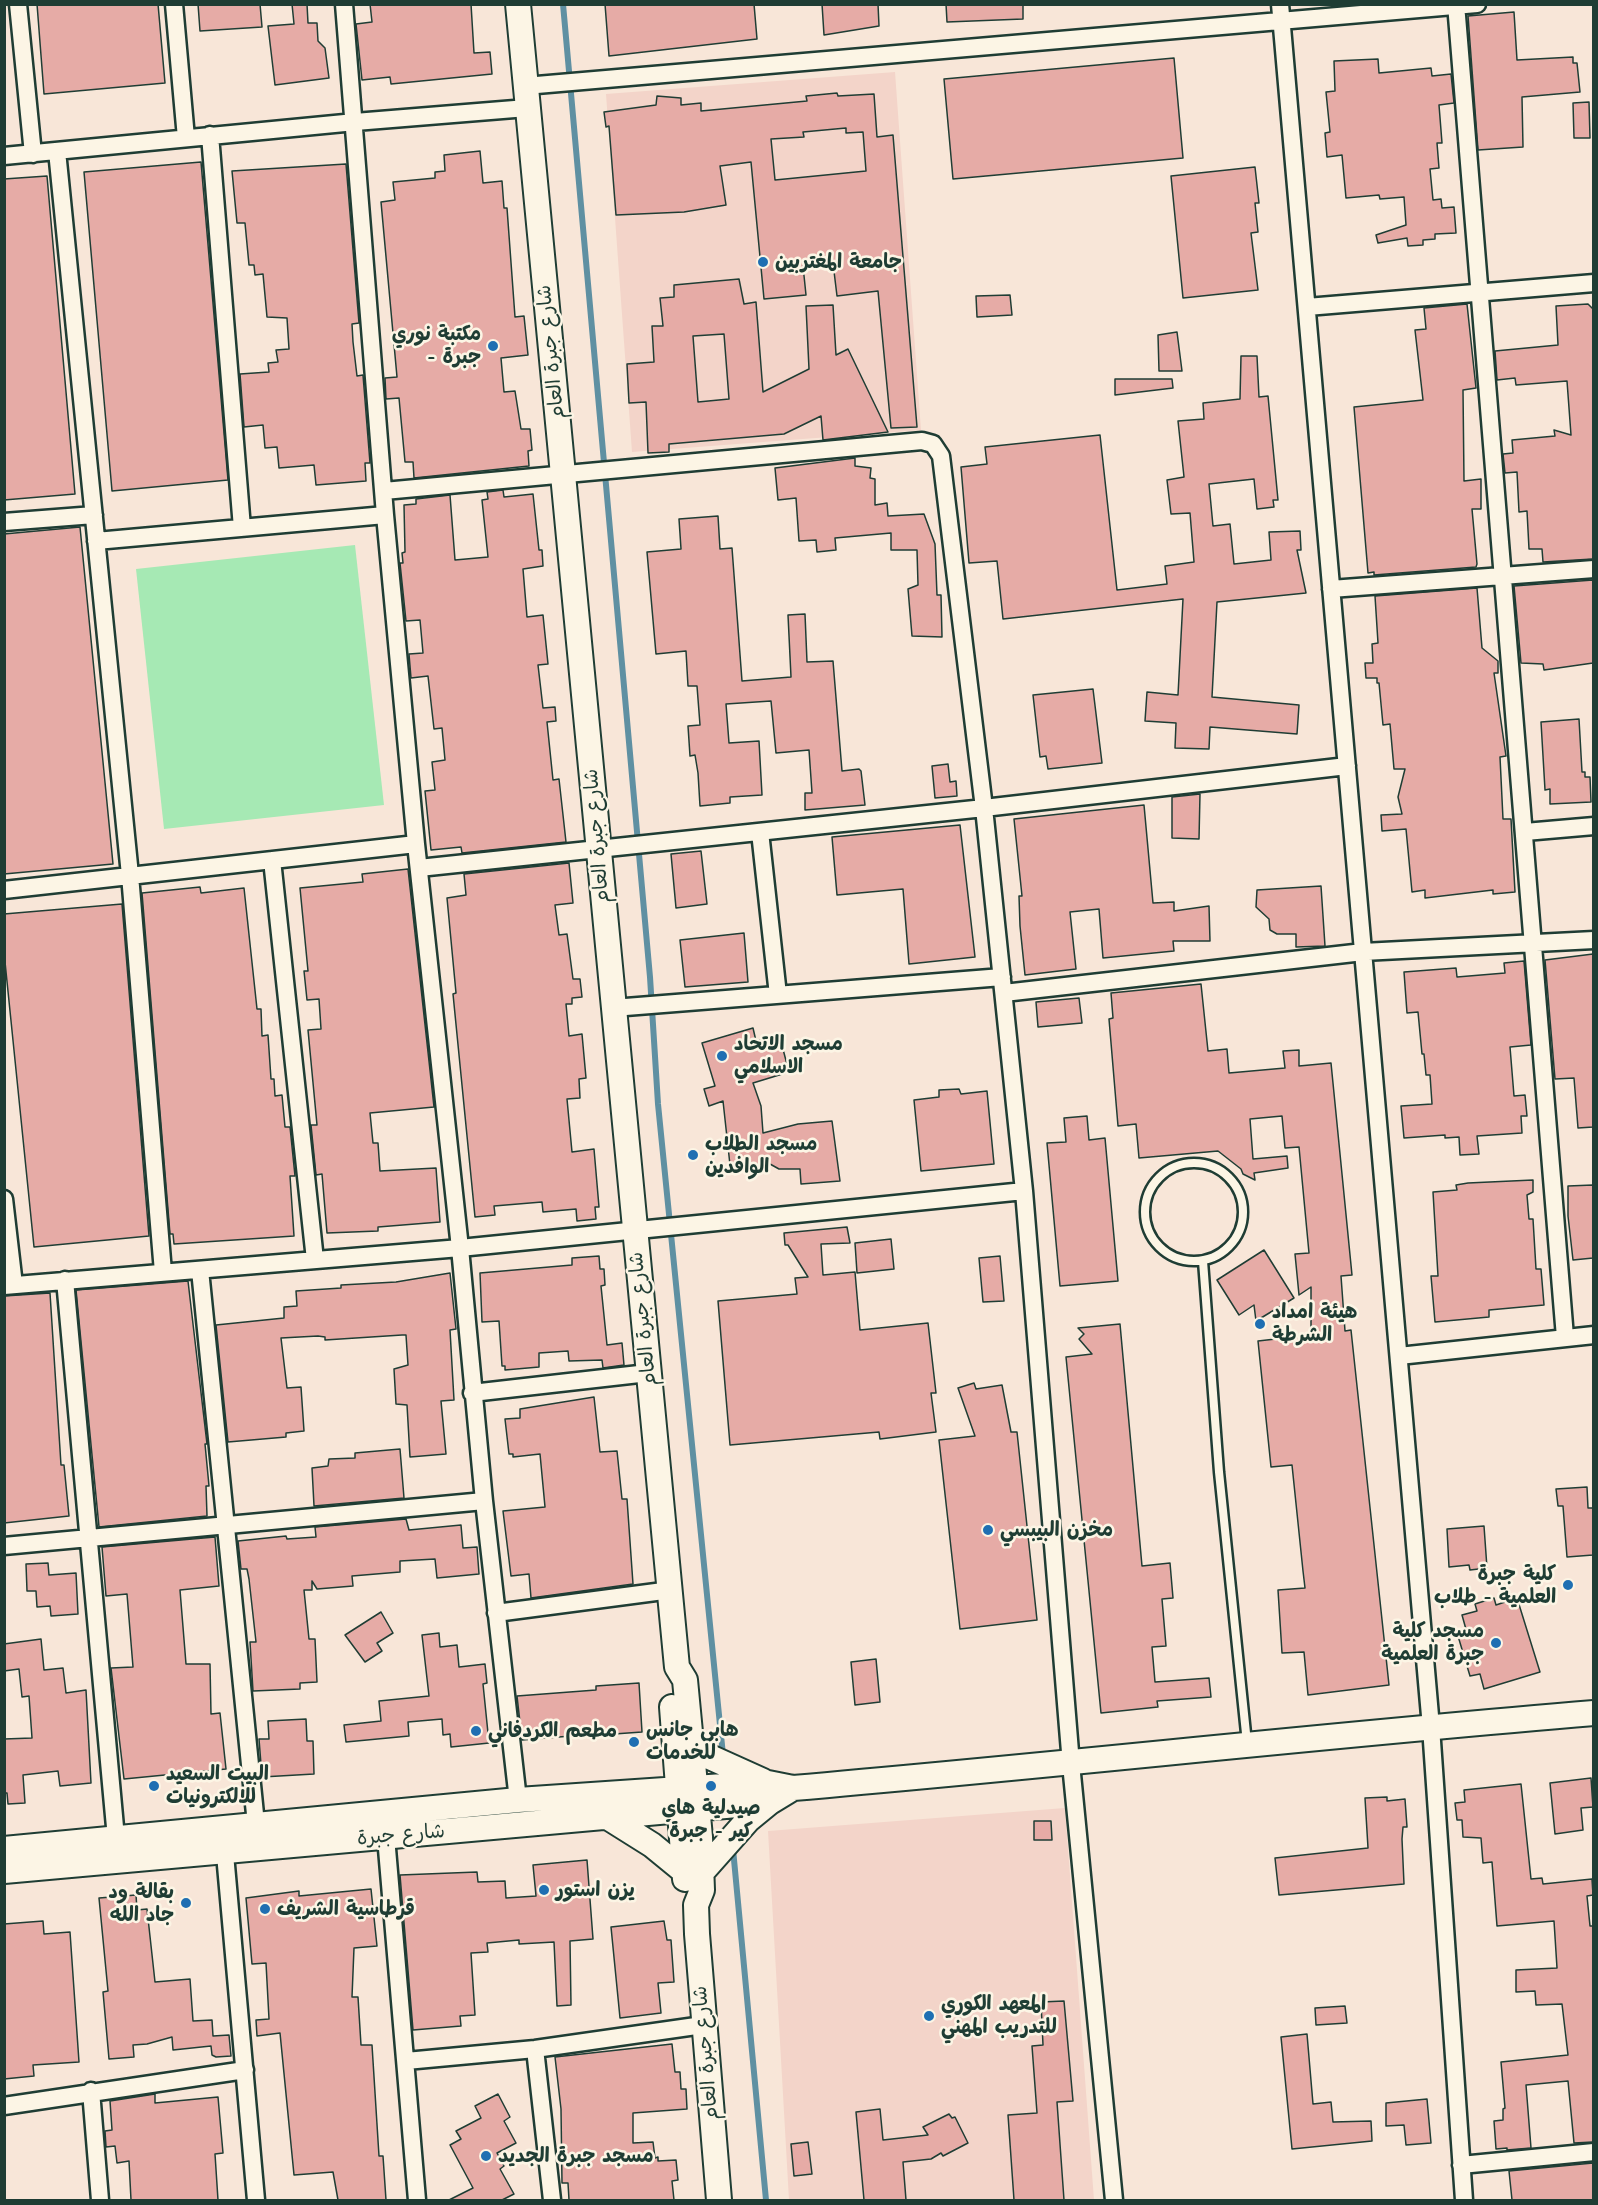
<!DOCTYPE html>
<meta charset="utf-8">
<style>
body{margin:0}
#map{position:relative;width:1598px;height:2205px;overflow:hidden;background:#f8e6d8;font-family:"Comic Neue",sans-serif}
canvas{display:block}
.frame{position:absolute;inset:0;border:6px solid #1f3d34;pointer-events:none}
</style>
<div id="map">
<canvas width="1598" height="2205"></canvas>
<div class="frame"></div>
</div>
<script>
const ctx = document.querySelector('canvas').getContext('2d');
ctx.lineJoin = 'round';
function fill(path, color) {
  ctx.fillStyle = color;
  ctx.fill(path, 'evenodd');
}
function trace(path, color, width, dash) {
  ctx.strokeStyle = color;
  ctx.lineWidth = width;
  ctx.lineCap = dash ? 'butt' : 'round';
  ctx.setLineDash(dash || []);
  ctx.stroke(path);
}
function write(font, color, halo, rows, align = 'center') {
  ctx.font = font + ' "Comic Neue","Playpen Sans Arabic",sans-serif';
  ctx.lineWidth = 5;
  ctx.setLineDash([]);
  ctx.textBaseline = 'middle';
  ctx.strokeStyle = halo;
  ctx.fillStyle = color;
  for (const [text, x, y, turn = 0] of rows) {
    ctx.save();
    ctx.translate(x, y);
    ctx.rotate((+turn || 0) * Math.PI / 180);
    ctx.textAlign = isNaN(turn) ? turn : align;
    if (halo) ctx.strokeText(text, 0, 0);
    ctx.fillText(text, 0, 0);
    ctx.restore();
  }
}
fill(new Path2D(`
 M895,72L921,430L632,452L606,94Z
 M1065,1808L1094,2200H789L768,1831Z`), '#f3d4c9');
fill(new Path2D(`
 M355,545L384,805L164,829L136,569Z`), '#a6e9b4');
trace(new Path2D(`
 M563,4L650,977L658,1104L723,1755
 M733,1849L766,2200`), '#5f90a2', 6);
const building = new Path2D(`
 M37,4H158L165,83L44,94Z
 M198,4H260L262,27L200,31Z
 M292,4H307L308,23H317L318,41L325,48L329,78L275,85L268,26L294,24Z
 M370,4H471L474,53L490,52L492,74L391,84L390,77L362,80L356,24L372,22Z
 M605,4H754L757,39L609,56Z
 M822,4H878L879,26L824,35Z
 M946,4H1023V19L947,22Z
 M1514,12L1517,60L1573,57V63H1577L1580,92L1522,97L1523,147L1478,150L1468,16Z
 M1174,58L1183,158L953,179L944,79Z
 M1378,59L1379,73L1431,68L1432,76L1451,74L1454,103L1439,105L1442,143H1437L1439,168L1430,169L1433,200L1441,199L1442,208L1454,207L1456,233L1435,234V239L1423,240V245L1408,246L1407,238L1378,243L1376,235L1406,225L1404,197L1380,199L1379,195L1346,198L1342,155L1327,157L1325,133L1330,132L1326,92L1335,91L1334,61Z
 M837,93L838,96L874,94L877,137L893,135L917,427L891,428L878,291L837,296L833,263L803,266L806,295L764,299L751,162L720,166L726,205L684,212L616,215L609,126L606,127L604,112L656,105L657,96L681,98V105L701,103V111L807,101L806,96ZM846,128V133L863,132L866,171L775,180L771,139L804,137L803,132Z
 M1589,102L1590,138H1574L1573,103Z
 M480,151L483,183L502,181L504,208H507L515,317L524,316L528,355L501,358L504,392L515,391L521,429H530L532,450L528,451L529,466L414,478L413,462H405L399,398L386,399L385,378L397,377L381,202L395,200L393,182L435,178V172L445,171L444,155Z
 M201,162L228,480L112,491L84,172Z
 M346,164L359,323L352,324L353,342L357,376L363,375L370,463H365L366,481L316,485L314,465L279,468L277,447L265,448L263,425L244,427L240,374L269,372L268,363L278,362L276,350L289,349L287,318L267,317L263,274L255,275L254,265H249L245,223H237L232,171Z
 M1255,167L1259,203H1255L1258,232L1251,233L1258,290L1183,298L1171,176Z
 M47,176L75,494L4,500V179Z
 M739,279L744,304L756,302L763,392L809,369L806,306L833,305L836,355L848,349L888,432L823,440L821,416L784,434L669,444V452L648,453L646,402L629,403L627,364L654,362L652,326H663L660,298L674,297V285ZM724,334L729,399L698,402L693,336Z
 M1010,295L1012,315L977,317L976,296Z
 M1467,304L1476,388L1463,390L1464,481L1481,479V509H1472L1477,564L1476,567L1374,575V572L1368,573L1354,407L1423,400L1415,330L1426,329L1424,308Z
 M1588,304L1593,309V559L1543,562L1542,549H1529L1527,511L1519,512L1517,472L1505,473L1503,454L1513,453L1512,440L1555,436L1554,430L1571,435L1567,381L1516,385L1515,378L1497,380L1495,351L1558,345L1556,306Z
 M1177,332L1182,371H1159L1158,335Z
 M1241,356H1257L1259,397L1268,396L1278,500H1273L1274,507L1257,509L1254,479L1209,484L1213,526L1230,524L1234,564L1271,560L1269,532L1300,531L1301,550H1297L1306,593L1217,602L1212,697L1299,705L1297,734L1210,727L1209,749L1175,748L1176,723L1145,721L1147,692L1178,695L1183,599L1003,619L997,561L969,563L961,467L987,464L985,447L1100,435L1117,590L1167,584L1165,566L1194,562L1190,513L1171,514L1167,480L1184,477L1178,421L1204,419L1203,403L1240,399Z
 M1115,379H1172L1173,388L1115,395Z
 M855,458V466L871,468L870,478L875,479V505L887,503L888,516L924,514L935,544L937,595H941L942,637L912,636L908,589L918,585L917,550H891V533L835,538L836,550L817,552L816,540L799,541L796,498L778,500L775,468Z
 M503,490L504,497L533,494L539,550H542L543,566L523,569L527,617L543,615L548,664L538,665L543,708L555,707L556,721L547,722L553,780L559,779L566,842L462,853L461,847L431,850L425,791L435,790L432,762L445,760L442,728L434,729L428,676L411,678L409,654L423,653L420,620L406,621L400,563H403L402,553L405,552L404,505L416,504V499L450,495L455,560L488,557L482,500L488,499L487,492Z
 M718,516L720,549L732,548L742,681L791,677L788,615L805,614L807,662L833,661L842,771L859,769L861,771L865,805L805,810V793H812L809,750L776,753L771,701L726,704L729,743L759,741L762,795L730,797V803L700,806L698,773L695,755L690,756L688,726L700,725L697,686H688L686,651L656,654L647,552L681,549L679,519Z
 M80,527L113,864L4,874V534Z
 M1593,580V663L1544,670L1543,664L1521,663L1514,586Z
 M1477,588L1482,648L1498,661V673H1494L1506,756L1500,757L1503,819H1511L1515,892L1493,894V890L1425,898V890L1412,892L1406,829L1382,831L1381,815L1402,814L1398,797L1405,769H1394L1390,724L1383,725L1379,683H1377V678H1366L1365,663H1373L1372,644L1378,643L1375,596Z
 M1093,689L1102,763L1048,769L1046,756L1040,757L1033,695Z
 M1579,719L1582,772H1585V777H1590L1591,802L1550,804V789L1545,790L1541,722Z
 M948,764L950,782L956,781L957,796L935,798L932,766Z
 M1200,794L1199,839L1172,838V797Z
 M1144,805L1153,903L1174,902V911L1209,906L1210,941H1173L1174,951L1103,958L1099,909L1070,912L1076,969L1025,975L1020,926L1019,896H1022L1014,819Z
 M960,825L975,957L909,964L903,889L837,895L832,837Z
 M701,851L707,904L676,908L671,854Z
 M569,863L573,903L555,905L559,935L567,934L573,979H580L582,997L572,998V1004H566L569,1036L582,1034L586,1078L579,1079L580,1098L567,1099L572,1152L594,1149L599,1207H595L596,1219L577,1221L576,1209L543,1212L542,1202L494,1206L495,1215L475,1217L453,994L456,993L447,898L466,895L464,874Z
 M408,869L434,1107L370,1113L373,1143H378L380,1171L436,1168L440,1222L378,1227V1231L327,1233L322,1174L316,1175L311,1125H317L308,1030L321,1029L319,999L307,1000L304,971H308L300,888L363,882L362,874Z
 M1321,886L1325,946L1296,947V934H1277L1270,930L1269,919L1256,907L1257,890Z
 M200,887L201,893L244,888L257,1009H261L262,1036L268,1035L271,1079H274L275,1096L282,1095L285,1127H290L295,1176H290L294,1236L174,1244L173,1234H170L142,893Z
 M122,904L149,1236L34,1247L4,952V914Z
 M744,933L748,982L685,987L680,940Z
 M1593,954V1127L1578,1128L1574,1078L1555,1079L1545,960Z
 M1524,961L1531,1045L1510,1047L1514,1096L1525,1095L1527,1116H1521L1522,1133L1477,1136L1479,1154L1460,1155L1459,1137L1445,1138V1135L1404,1138L1401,1106L1432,1104L1430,1075H1426L1424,1054H1422L1418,1012L1407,1013L1404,972L1456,968L1457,977L1505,973L1504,963Z
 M1201,984L1208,1051L1227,1049L1229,1073L1285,1068L1283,1051L1299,1050V1066L1331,1063L1352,1275L1341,1276L1345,1331L1351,1330L1389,1685L1308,1695L1304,1652L1282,1653L1278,1590L1305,1588L1303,1571L1292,1465L1271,1467L1258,1341L1311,1335V1287L1299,1295L1295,1254L1309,1253L1299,1147L1285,1148L1282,1116L1250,1119L1253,1159L1287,1156L1288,1168L1254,1173L1255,1180L1243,1174L1241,1169L1218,1151L1139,1158L1136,1124L1118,1126L1109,1019L1113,1018L1111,993Z
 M1079,998L1082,1023L1038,1027L1036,1002Z
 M753,1028L756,1041L779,1034L789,1072L753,1083L761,1106L763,1133L798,1124L832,1121L840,1181L801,1184L800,1169H779L770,1164L730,1165L723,1101L709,1106L704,1089L715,1086L702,1043Z
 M959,1089L961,1094L987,1091L994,1164L921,1171L914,1100L939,1097V1090Z
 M1087,1116L1089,1140L1105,1138L1118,1281L1060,1286L1047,1143L1066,1142L1064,1118Z
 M1533,1180V1192L1527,1195L1529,1219H1533L1536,1269H1541L1544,1305L1489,1310V1317L1435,1322L1431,1276H1438L1433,1192L1457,1190L1456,1185L1468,1183Z
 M1593,1185V1258L1573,1260L1568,1216V1186Z
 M847,1227L850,1243L821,1244L823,1275L855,1272L860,1330L928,1323L936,1393H931L936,1432L880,1439L879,1432L730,1445L718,1301L797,1294L795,1278L808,1277L788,1245H785L784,1233Z
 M891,1239L894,1269L857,1273L855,1243Z
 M1264,1250L1294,1298L1256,1321L1254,1305L1239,1315L1217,1280Z
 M599,1256L600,1269H604L605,1285L601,1286L607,1345L622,1343L624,1365L603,1368L602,1360L569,1361L568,1351L539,1353V1367L505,1370V1366H502L499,1321L482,1322L480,1273L572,1265V1258Z
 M1000,1256L1004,1301L983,1302L979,1258Z
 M450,1273L456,1329L450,1330L454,1400L441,1401L446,1454L410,1457L407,1405L396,1404L394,1369L408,1365L406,1335H402L325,1340V1337L318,1336L281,1338L287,1388L301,1387L304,1431L286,1433V1437L228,1442L216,1325L284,1318V1307L297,1306L296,1291L341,1288V1285L396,1282Z
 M188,1281L207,1444H205L209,1486H206L207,1516L99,1527L76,1290Z
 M50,1293L61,1465H64L69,1516L4,1523V1296Z
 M1120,1324L1142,1566L1170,1563L1173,1598L1162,1599L1166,1646L1152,1647L1155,1682L1209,1678L1211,1697L1157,1701L1158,1707L1101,1713L1066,1357L1092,1354L1079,1339L1084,1334L1078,1328Z
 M974,1383L976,1389L1002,1385L1011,1432H1017L1037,1620L960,1629L939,1440L975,1436L958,1388Z
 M594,1397L600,1452L617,1451L622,1499H627L633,1584L531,1598L529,1574L511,1576L503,1511L545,1507L540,1454L513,1457V1454H509L505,1419L520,1418V1409Z
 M400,1449L404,1498L314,1506L312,1468L328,1466L329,1459L355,1458V1453Z
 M1587,1487L1588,1508H1593V1555L1567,1557L1563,1506H1558L1556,1489Z
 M406,1519L409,1530L461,1525L463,1548L477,1547L479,1574L437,1578L435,1559L400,1561V1572L352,1576L353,1586L317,1589L312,1581V1590H304L309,1639H315L317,1682L300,1683V1689L253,1691L250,1642H256L249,1579L247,1569H241L238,1541L286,1536L287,1539L316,1537L315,1527Z
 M1484,1526L1487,1568L1470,1570L1469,1565L1449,1567L1447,1529Z
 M215,1537L219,1586L180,1590L186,1664H210L211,1714L220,1713L226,1769L124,1779L111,1668L133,1667L127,1594L106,1596L102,1547Z
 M48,1563L49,1575L76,1573L78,1614L51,1616L50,1606L37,1607L36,1591H27L26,1564Z
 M1494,1598L1496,1605L1517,1598L1540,1672L1484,1689L1480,1674L1470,1676L1458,1636L1467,1633L1462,1615L1477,1611L1475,1604Z
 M381,1612L393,1633L377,1643L382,1651L365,1662L345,1635Z
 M439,1633L440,1647L457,1645L459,1667L485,1664L487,1683L483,1684L489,1743L451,1747L450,1734L443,1735L442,1719L408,1722L409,1736L346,1742L344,1725L381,1721L379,1701L429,1696L422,1635Z
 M41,1639L44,1670L63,1668L66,1693L86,1690L91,1783L60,1786L58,1771L23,1775L25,1803L8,1804L7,1793H4V1739L32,1738L29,1696L22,1697L19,1669L4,1671V1644Z
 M876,1659L880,1702L855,1705L851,1662Z
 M639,1683L642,1732L600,1735V1730H570L571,1736L522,1740L517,1696L596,1690V1686Z
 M306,1719L307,1741H313L314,1774L262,1777L259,1739H269L268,1721Z
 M1591,1778L1593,1807L1581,1808L1583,1830L1555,1834L1550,1783Z
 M1521,1784L1531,1879L1542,1878L1543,1884L1592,1879L1593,1895L1587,1896L1590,1926H1593V2142L1574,2143L1568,2081L1526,2085L1531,2148L1507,2150V2148L1496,2149L1494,2121L1503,2120V2109L1505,2108L1501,2062L1568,2055L1562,2004L1536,2005L1535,1991L1516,1992V1970L1557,1968L1554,1921L1497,1926L1492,1862L1483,1863L1481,1838L1463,1837L1462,1820H1457L1455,1803L1465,1802L1464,1790Z
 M1387,1797V1801L1405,1799L1407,1827H1403L1402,1839L1404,1884L1279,1895L1275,1858L1368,1848L1365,1798Z
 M1034,1821H1051L1052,1840H1034Z
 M587,1860L593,1939L570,1941L571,2005L557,2006L554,1942L519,1944V1940L487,1943L488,1952L471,1953L475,2015L460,2016L461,2026L413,2030L400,1875L477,1872L478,1882L505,1881L506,1898L536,1896L533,1865Z
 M371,1889L377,1946L354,1948L352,1997H358L361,2045H372L379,2156H383L386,2200H338L333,2172L294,2175L280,2033L257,2036L256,2020L269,2019L266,1963L252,1964L246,1898L299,1891V1896Z
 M136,1895L137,1910L147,1909L155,1982L190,1979L193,2021L212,2020L213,2036L229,2035L231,2056L216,2057L212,2055L211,2046L173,2050L172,2037L147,2044L133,2045L134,2057L109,2059L103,1992L108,1991L99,1898Z
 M43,1921L44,1934L70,1932L79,2062L33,2065L34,2076L4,2079V1924Z
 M664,1921L667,1940H671L674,1982L658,1983L661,2013L620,2018L611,1927Z
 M1064,2001L1073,2101L1057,2102L1064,2200H1014L1008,2115L1037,2113L1032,2046L1043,2045L1041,2002Z
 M1345,2006L1347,2023L1316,2025L1315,2008Z
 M1307,2034L1313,2104L1331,2102L1333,2122L1371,2121L1372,2141L1292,2149L1281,2037Z
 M672,2044L675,2072H680L681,2089H686L687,2109L633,2113V2143L653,2142L655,2158L658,2157V2161L676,2160L678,2180L672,2181L674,2200H569L568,2183H562L561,2109L555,2057Z
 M155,2094V2103L218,2097L223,2153L215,2154L218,2200H131L129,2161L117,2163L115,2146L106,2147L105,2131L112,2130L110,2101Z
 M498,2094L510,2117L504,2121L516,2143L497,2153L504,2166L500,2169L514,2194L502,2200H449L473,2188L450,2145L461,2139L456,2131L481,2118L475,2106Z
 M1427,2099L1431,2143L1406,2145L1404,2125L1386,2126V2103Z
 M880,2109L883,2140L928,2135L923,2127L949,2114L952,2118L955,2117L968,2143L943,2156L941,2153L931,2159L903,2162L906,2200H864L856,2112Z
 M808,2142L812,2174L794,2176L791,2144Z
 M1593,2163V2200H1512L1509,2171Z`);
fill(building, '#e6aba6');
trace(building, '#1f3d34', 1.5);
const lane = new Path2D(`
 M1145 1212a49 49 0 1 1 98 0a49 49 0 1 1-98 0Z
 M1203,1261L1219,1472L1247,1743`);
const street = new Path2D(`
 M18,4L33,154
 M174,4L186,138
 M344,4L385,515L416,844L460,1248L484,1501L518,1800
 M1280,4L1431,1727L1464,2200
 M1456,4L1565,1337
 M525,86L1477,4
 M210,135L242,528
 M57,151L130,875L163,1272
 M4,156L355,122L527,108
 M1307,307L1594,283
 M384,491L922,441L933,444L941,456L984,808L1024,1191L1071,1764L1114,2200
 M4,522L94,515
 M96,541L385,515
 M1331,589L1594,569
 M760,832L778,995
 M1525,832L1594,826
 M272,860L315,1260
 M419,868L984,808L1347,766
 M4,890L416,844
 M1004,993L1363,952L1594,940
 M613,1008L1002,977
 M4,1199L14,1285
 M200,1270L256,1824
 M65,1280L116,1838
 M4,1286L460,1248L1024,1191
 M1399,1356L1594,1335
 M472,1393L648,1373
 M4,1546L484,1501
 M496,1613L671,1590
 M386,1837L417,2200
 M224,1843L256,2200
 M535,2049L552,2200
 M406,2061L535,2049L703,2025
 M91,2091L100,2200
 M4,2106L245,2070
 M1461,2165L1594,2152`);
const secondary = new Path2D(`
 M518,4L677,1667L685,1680L700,1837L702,1890L696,1905L697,1934L719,2200
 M672,1707L685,1879
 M692,1749L763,1781
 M609,1818L652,1845L685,1872
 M4,1849L518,1800L768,1783L793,1788C1060,1765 1326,1735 1594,1713
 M4,1871L770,1802L793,1788
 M701,1873L748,1820L770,1802`);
trace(lane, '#1f3d34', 13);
trace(street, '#1f3d34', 21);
trace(secondary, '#1f3d34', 28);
trace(lane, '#fcf5e5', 8);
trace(street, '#fcf5e5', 16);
trace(secondary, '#fcf5e5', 24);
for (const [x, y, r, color] of [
 [763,262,6,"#1f6fb2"],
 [493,346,6,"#1f6fb2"],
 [722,1056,6,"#1f6fb2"],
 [693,1155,6,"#1f6fb2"],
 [1260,1324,6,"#1f6fb2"],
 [988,1530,6,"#1f6fb2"],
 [1568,1585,6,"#1f6fb2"],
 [1496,1643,6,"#1f6fb2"],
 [476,1731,6,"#1f6fb2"],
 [634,1742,6,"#1f6fb2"],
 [154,1786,6,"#1f6fb2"],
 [711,1786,6,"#1f6fb2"],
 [544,1890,6,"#1f6fb2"],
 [186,1903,6,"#1f6fb2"],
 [265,1909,6,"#1f6fb2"],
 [929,2016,6,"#1f6fb2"],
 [486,2156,6,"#1f6fb2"]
]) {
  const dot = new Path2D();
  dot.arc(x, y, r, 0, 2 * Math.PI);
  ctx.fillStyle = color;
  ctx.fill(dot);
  trace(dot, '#fcf5e5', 2);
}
write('bold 20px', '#1f3d34', '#fcf5e5', [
 ["جامعة المغتربين",775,262],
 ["مكتبة نوري",481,334,"right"],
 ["- جبرة",481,357,"right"],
 ["مسجد الاتحاد",734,1044],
 ["الاسلامي",734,1067],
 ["مسجد الطلاب",705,1144],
 ["الوافدين",705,1167],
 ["هيئة امداد",1272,1312],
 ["الشرطة",1272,1335],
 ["مخزن البيبسي",1000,1530],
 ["كلية جبرة",1556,1574,"right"],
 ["العلمية - طلاب",1556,1597,"right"],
 ["مسجد كلية",1484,1631,"right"],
 ["جبرة العلمية",1484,1654,"right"],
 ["هابي جانس",646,1730],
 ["للخدمات",646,1753],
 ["مطعم الكردفاني",488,1731],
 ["البيت السعيد",166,1774],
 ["للالكترونيات",166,1797],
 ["صيدلية هاي",711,1808,"center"],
 ["كير - جبرة",711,1831,"center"],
 ["يزن استور",556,1890],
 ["بقالة ود",174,1892,"right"],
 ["جاد الله",174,1915,"right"],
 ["قرطاسية الشريف",277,1909],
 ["المعهد الكوري",941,2004],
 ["للتدريب المهني",941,2027],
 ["مسجد جبرة الجديد",498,2156]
], 'left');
write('20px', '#1f3d34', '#fcf5e5', [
 ["شارع جبرة العام",551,352,-96],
 ["شارع جبرة العام",597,836,-95],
 ["شارع جبرة العام",643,1319,-96],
 ["شارع جبرة",401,1835,-5],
 ["شارع جبرة العام",706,2053,-95]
]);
</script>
